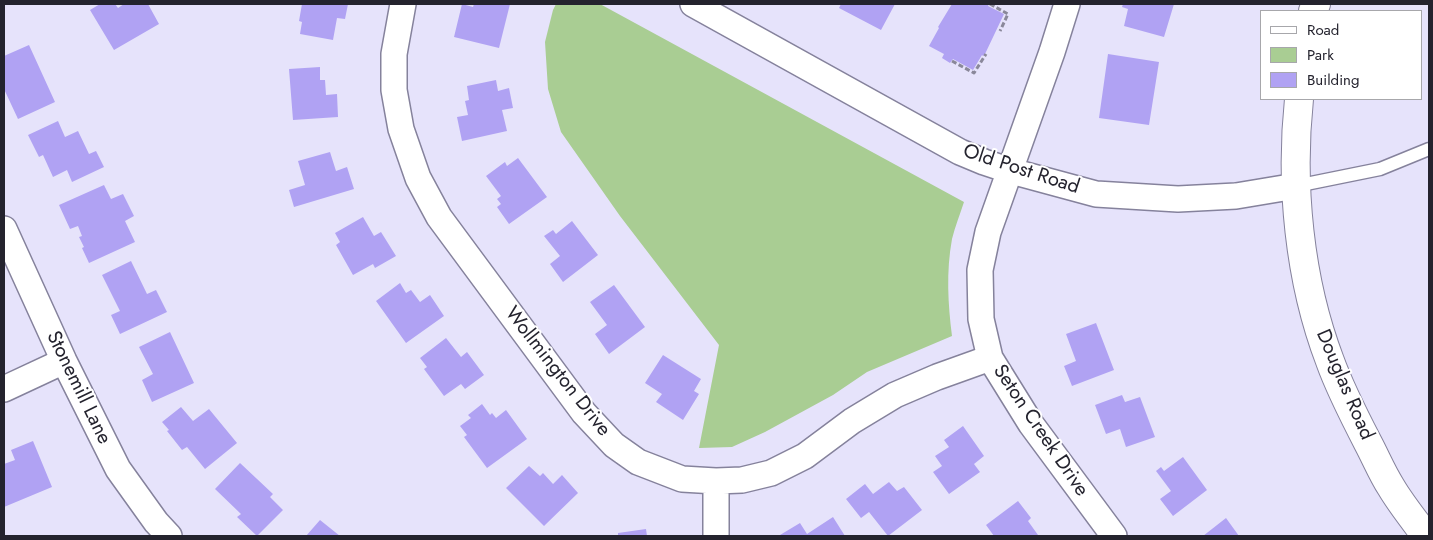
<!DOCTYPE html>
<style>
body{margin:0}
#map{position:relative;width:1433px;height:540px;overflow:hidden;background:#e6e3fb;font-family:Jost,sans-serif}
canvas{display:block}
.frame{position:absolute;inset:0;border:5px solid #24232e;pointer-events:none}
.legend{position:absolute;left:1260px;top:10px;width:162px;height:90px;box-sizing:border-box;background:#fff;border:1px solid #a7a7ab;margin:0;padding:6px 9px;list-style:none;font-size:15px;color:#24232e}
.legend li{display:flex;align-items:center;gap:10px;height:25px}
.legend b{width:25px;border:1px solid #a7a7ab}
</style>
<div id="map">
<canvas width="1433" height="540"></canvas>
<div class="frame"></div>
<ul class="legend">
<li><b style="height:6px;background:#fff"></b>Road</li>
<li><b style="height:14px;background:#a9cd93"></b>Park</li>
<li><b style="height:14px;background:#b0a2f3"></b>Building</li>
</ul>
</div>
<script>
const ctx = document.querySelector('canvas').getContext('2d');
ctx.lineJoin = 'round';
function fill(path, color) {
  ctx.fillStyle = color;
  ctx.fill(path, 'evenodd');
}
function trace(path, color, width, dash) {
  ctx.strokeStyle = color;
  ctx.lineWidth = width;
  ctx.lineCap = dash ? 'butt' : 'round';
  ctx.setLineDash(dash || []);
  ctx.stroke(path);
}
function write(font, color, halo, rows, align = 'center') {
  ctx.font = font + ' Jost,sans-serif';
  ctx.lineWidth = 4;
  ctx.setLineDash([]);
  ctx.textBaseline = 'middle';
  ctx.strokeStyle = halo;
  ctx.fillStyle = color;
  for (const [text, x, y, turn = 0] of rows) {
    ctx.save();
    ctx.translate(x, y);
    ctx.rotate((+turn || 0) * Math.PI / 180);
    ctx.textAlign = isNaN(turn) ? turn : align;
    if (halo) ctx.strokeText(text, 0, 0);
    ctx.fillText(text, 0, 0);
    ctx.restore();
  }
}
fill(new Path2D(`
 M556,4H600L964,202C960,214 955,227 952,239C946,272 948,304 952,336L867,372L833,395L765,432L732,447L699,448L719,345L620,216L561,132L548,89L545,42L553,10Z`), '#a9cd93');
fill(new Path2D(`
 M100,4H115L118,8L124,4H131L132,5L135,4H148L159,24L114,50L90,10Z
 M302,4H348L345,19L337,18L333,40L300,34L302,22L299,21Z
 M462,4L473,7L474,4H510L499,48L454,37Z
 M841,4H895L881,30L839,8Z
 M952,4H989L988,6L1004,14L985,54L983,56L982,55L973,70L953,59L950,63L942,58L944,54L929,46L939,28L938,27Z
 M1123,4H1174L1164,37L1124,26L1128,9L1122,7Z
 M29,45L55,102L18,119L4,89V56Z
 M1108,54L1159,62L1149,125L1099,118Z
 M320,67V80H325L326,95L337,94L338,117L293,120L289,69Z
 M496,80L498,91L509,88L513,108L502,110L507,131L462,141L457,117L468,115L465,101L469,100L467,86Z
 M58,121L65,137L78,131L89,154L96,151L104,167L72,182L67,170L53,177L43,155L39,157L28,135Z
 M330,152L336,171L347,167L354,189L294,207L289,190L305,185L298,161Z
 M518,158L547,197L509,224L497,207L501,204L497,199L501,196L486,176L505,162L507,166Z
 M104,185L111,199L123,194L134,216L125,221L135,242L89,263L82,248L84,247L79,237L82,236L78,226L70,229L59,205Z
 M363,217L374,236L381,232L396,256L375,268L373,264L353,275L336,245L340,242L335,233Z
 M572,221L598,255L563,282L550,264L560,256L544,236L553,230L556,234Z
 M131,261L147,294L156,290L167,312L120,334L111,315L120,311L102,275Z
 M400,283L406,293L411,290L420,302L430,295L444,316L406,343L376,301Z
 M614,285L645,327L609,354L595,334L607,325L590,302Z
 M1096,323L1114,370L1072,386L1064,366L1076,361L1066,334Z
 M170,332L194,383L152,402L142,380L153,374L139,347Z
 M446,338L461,357L467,352L484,375L465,389L461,384L444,396L424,369L427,367L420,358Z
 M663,355L701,379L694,391L699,394L683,420L656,402L662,394L645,383Z
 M1122,395L1125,402L1140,397L1155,437L1126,447L1120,429L1106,434L1095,405Z
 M482,404L490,415L492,413L496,418L506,410L527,439L487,468L464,437L467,435L460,426L471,418L468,415Z
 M181,407L193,421L209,409L237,443L205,469L187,447L182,450L167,431L169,430L162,422Z
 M963,426L984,456L974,464L980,472L949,494L933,472L942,466L935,456L949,447L944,440Z
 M33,441L52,487L4,507V464L15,460L11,450Z
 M1183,457L1207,490L1173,516L1160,499L1171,491L1156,471L1161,467L1164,471Z
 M240,463L273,494L270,497L283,510L257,536L237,517L241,514L215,489Z
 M529,466L540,476L543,473L553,484L562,475L578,493L544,526L506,488Z
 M889,482L897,491L904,487L922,510L888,536L869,512L861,518L846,499L865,484L873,494Z
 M1018,501L1031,518L1028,521L1038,535L1036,536H994L986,525Z
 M833,517L845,536H781L780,535L800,523L807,534Z
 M1226,518L1239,536H1203Z
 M320,520L340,536H306Z
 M646,529L647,536H618V533Z`), '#b0a2f3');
const lane = new Path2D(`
 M1296,186L1380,169L1429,149`);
const street = new Path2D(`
 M403,4L394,54V90L401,129L418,178L439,217L584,413L614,445L638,462L682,479L716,481L742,480L771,473L805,456L852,421L895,395L937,377L990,358
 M693,4L960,152L984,162L1011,171L1096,194L1178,199L1236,196L1296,186
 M1067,4L1052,52L988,232L980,270L981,319L990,358L1031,424L1114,536
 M4,229L64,361L118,469L156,522L169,536
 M4,389L64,361
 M716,481V536`);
const secondary = new Path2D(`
 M1313,11L1316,4
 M1299,99C1290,184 1299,280 1330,361C1340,389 1354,416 1368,443C1376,458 1382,473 1391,487C1401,504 1414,520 1426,536`);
trace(lane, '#85829c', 15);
trace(street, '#85829c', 28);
trace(secondary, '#85829c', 30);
trace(new Path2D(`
 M990,4L1008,14L1000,31
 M952,61L974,73L986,54`), '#8a889a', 3, [5, 2.5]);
trace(lane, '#fff', 12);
trace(street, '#fff', 25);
trace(secondary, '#fff', 28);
write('20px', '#24232e', '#fff', [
 ["Old Post Road",1021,170,18],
 ["Wollmington Drive",557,372,52],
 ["Douglas Road",1344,385,67],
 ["Stonemill Lane",78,388,64],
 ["Seton Creek Drive",1040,431,56]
]);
</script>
